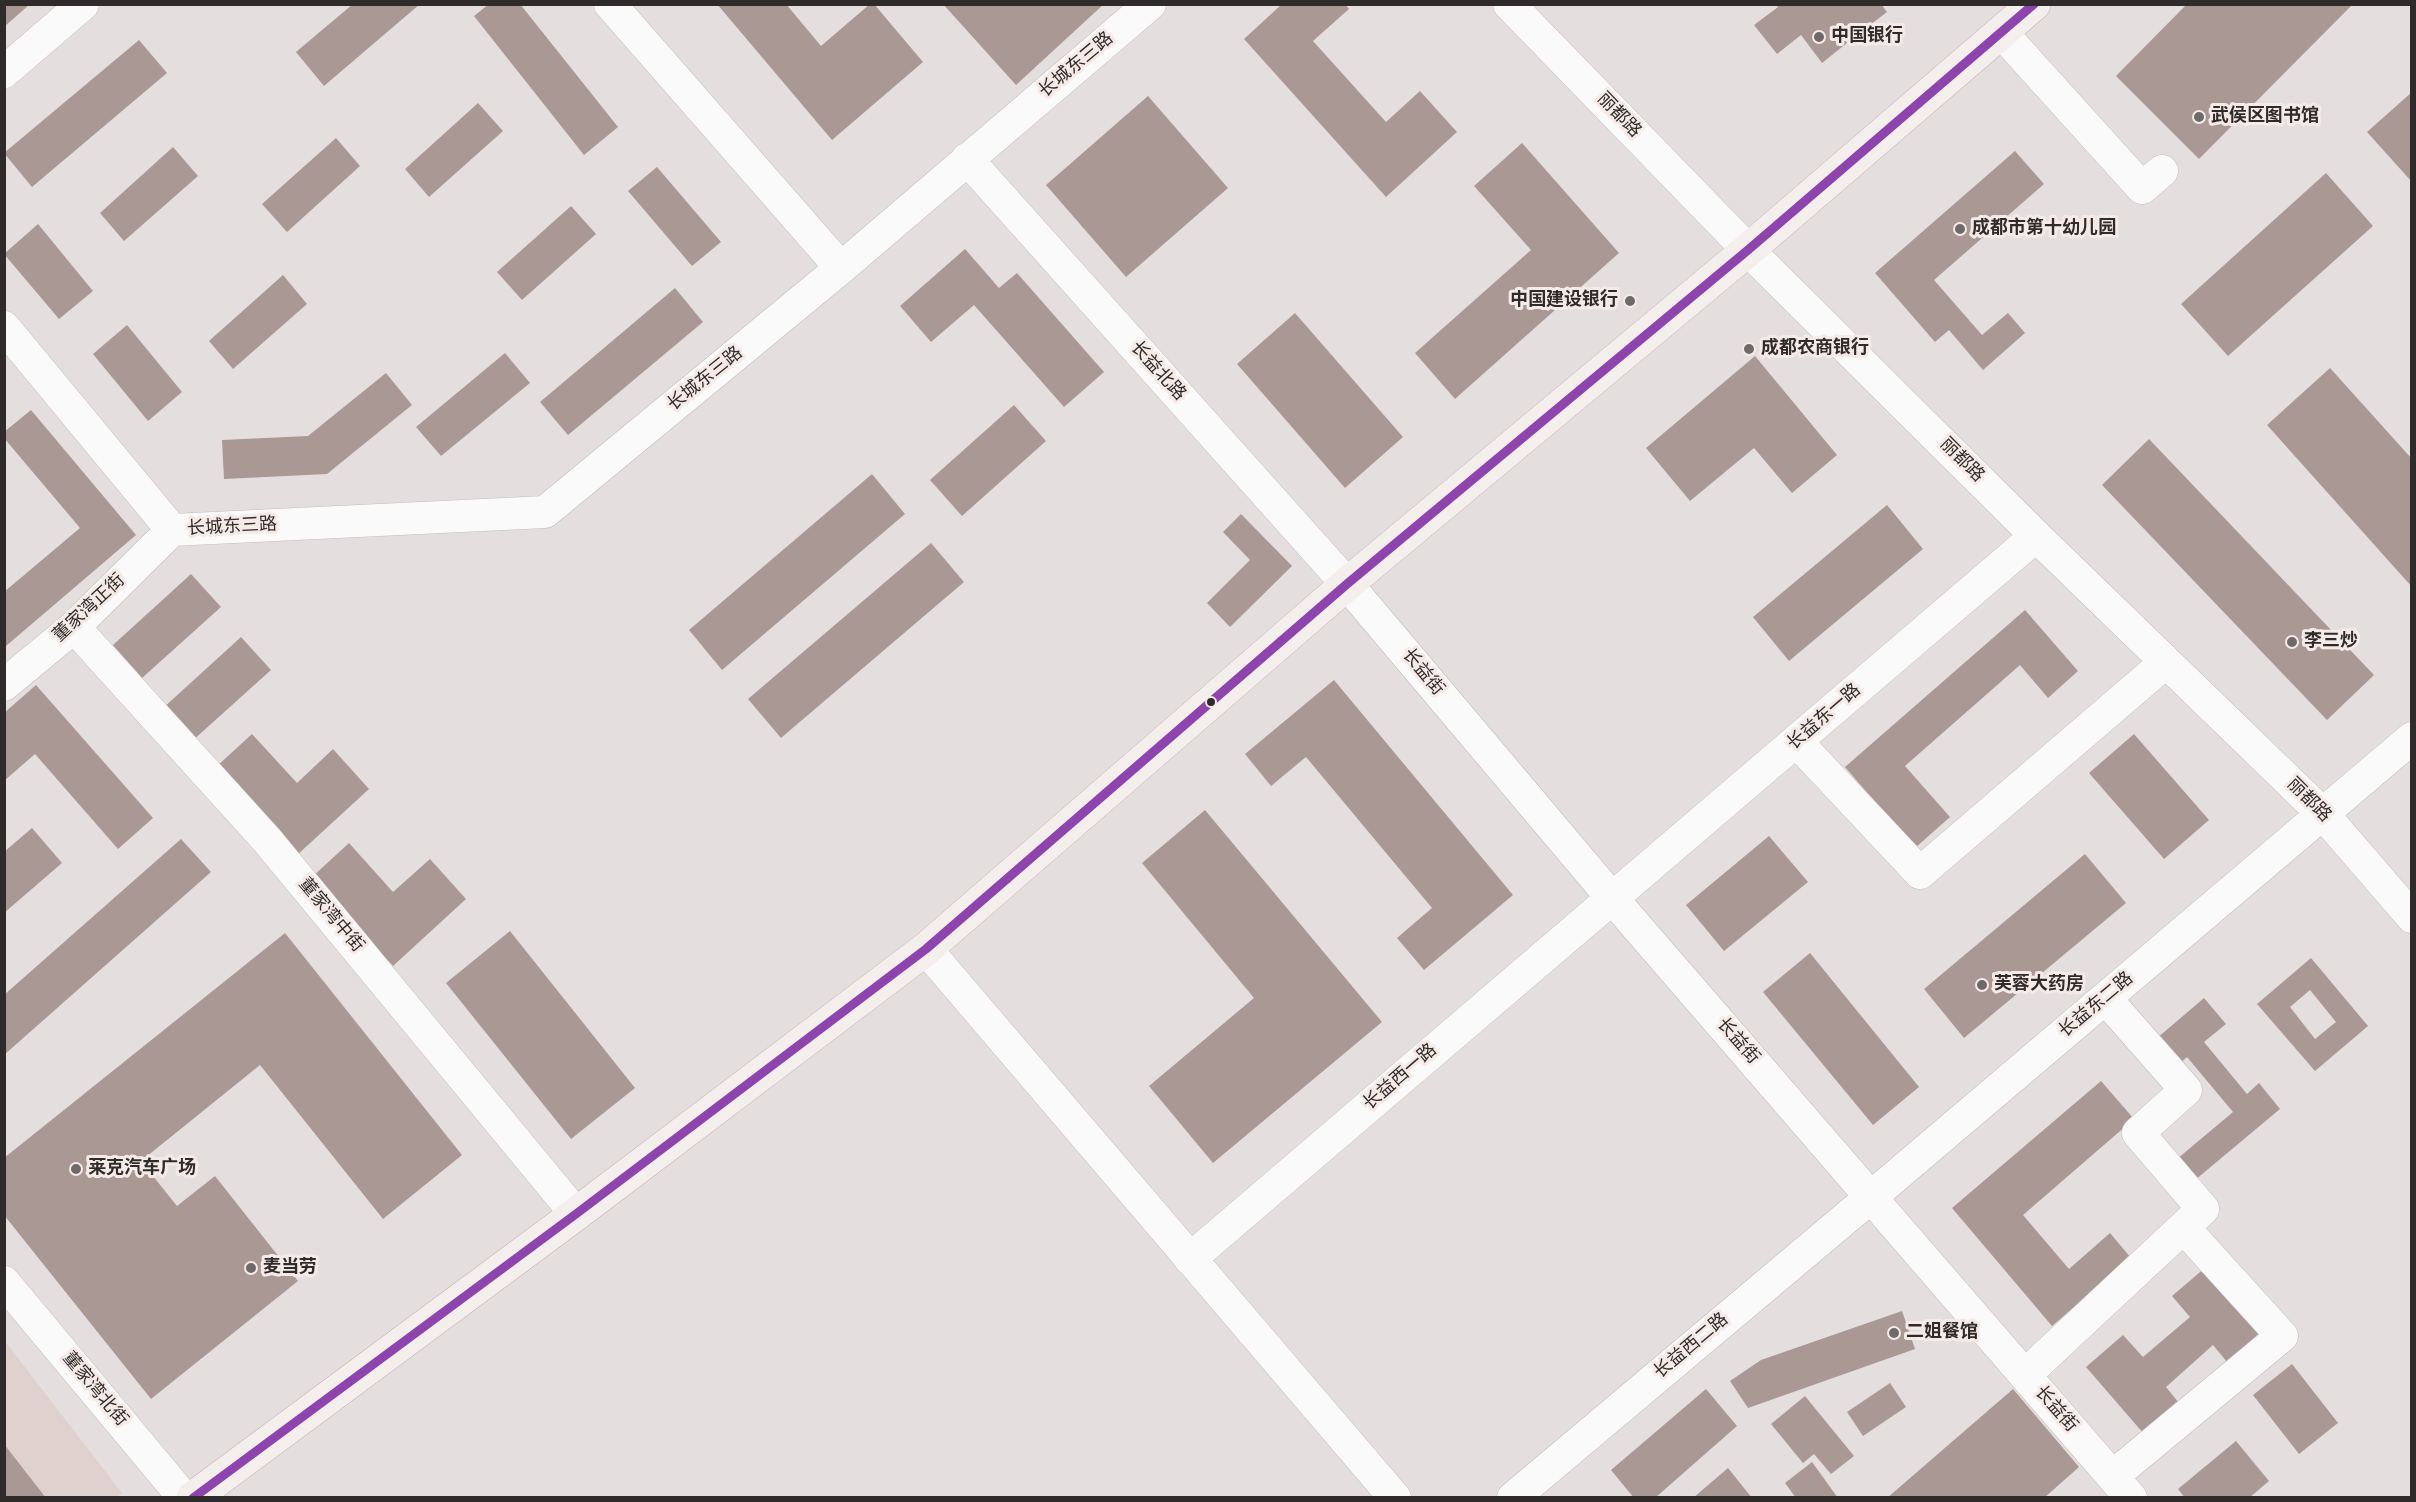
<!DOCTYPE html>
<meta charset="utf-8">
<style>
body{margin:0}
#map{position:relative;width:2416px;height:1502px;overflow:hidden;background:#e4dfde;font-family:Overpass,sans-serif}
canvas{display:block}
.frame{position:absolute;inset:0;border:6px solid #302b2b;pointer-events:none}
</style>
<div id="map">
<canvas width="2416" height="1502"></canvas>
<div class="frame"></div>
</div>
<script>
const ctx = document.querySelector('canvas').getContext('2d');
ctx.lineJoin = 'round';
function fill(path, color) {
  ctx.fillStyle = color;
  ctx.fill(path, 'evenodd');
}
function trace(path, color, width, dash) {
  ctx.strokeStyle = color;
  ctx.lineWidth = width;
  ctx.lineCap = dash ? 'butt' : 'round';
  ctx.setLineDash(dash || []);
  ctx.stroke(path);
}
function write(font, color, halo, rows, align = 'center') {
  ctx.font = font + ' Overpass,"Noto Sans SC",sans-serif';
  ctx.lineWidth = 6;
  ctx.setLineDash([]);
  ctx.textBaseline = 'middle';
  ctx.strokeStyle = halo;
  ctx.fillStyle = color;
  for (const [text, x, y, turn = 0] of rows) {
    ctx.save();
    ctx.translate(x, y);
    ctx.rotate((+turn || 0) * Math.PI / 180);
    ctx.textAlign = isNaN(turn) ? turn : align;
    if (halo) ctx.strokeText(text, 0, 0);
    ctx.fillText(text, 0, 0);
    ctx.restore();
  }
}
fill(new Path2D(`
 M4,1340L122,1493L117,1497H5Z`), '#dfd1ce');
fill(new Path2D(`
 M4,4H30L4,27Z
 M353,4H420L324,86L296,52Z
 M489,4H520L618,127L584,155L474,16Z
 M717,4H786L821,46L870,4H874L923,62L832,140Z
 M943,4H1104L1016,85Z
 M1282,4H1345L1349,9L1313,41L1386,122L1420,91L1457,132L1386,197L1244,39Z
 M1776,4H1881L1887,12L1858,34L1850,23L1839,32L1847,43L1822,63L1801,35L1777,54L1754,25L1778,7Z
 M2187,4H2353L2199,159L2116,76Z
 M139,40L167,73L32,187L4,153Z
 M2412,92V182L2367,132Z
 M1148,96L1228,188L1126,277L1046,185Z
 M478,103L503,131L429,197L405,169Z
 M336,138L360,166L287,232L262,204Z
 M1522,143L1619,253L1455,399L1415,353L1531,250L1474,186Z
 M173,147L198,176L124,241L100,213Z
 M2015,151L2044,184L1934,280L1982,335L2008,313L2025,333L1983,370L1949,330L1935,342L1875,273Z
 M657,167L721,242L692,266L628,191Z
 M2326,173L2373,226L2228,356L2181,304Z
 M571,206L596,234L522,300L497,272Z
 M38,224L93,291L59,319L4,254Z
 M965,249L999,288L1017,273L1104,372L1064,407L974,305L931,342L900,306Z
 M283,275L307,304L233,369L209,341Z
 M675,288L703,322L568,435L540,402Z
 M1295,313L1403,437L1345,488L1237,364Z
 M127,325L182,392L148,421L93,354Z
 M505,353L530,383L441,456L416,427Z
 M1755,356L1837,455L1792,493L1754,448L1690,501L1646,448Z
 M2330,368L2412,459V587L2267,425Z
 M386,373L412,405L327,474L224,479L222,440L308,436Z
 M1014,405L1046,441L962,516L930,480Z
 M31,410L136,535L6,646L4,592L80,528L4,438V432Z
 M2149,439L2374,675L2327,720L2102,485Z
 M872,474L905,514L722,670L689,630Z
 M1887,505L1923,549L1789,661L1753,617Z
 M1241,514L1292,566L1230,627L1207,603L1250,560L1223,532Z
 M931,543L964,582L781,738L748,699Z
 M191,574L221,607L142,678L113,645Z
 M2025,610L2078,671L2048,698L2020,665L1905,766L1950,817L1915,848L1845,767Z
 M241,637L271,670L191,742L162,709Z
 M1334,680L1513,895L1424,970L1397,938L1432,908L1306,757L1271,786L1245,754Z
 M36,685L153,818L118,849L35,754L4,781V713Z
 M252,734L297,783L333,749L369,789L296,856L216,767Z
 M2134,734L2209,820L2164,859L2089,773Z
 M1205,810L1382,1022L1213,1163L1149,1086L1254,998L1142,863Z
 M32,828L62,863L4,913V852Z
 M1769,836L1808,882L1724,951L1686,905Z
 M181,839L211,872L4,1055V995Z
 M349,843L393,892L430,859L466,899L393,966L312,877Z
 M2085,854L2126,903L1964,1038L1924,989Z
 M510,931L635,1088L571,1139L446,983Z
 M285,933L462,1155L383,1219L260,1065L141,1161L177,1206L215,1176L298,1281L151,1399L4,1215V1158Z
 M1810,953L1919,1087L1873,1125L1763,992Z
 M2311,958L2368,1026L2315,1071L2257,1004ZM2310,990L2336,1022L2315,1039L2290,1007Z
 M2204,998L2226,1024L2204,1042L2247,1094L2259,1083L2280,1109L2195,1180L2177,1159L2233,1112L2187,1057L2178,1065L2156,1039Z
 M2101,1081L2134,1119L2023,1215L2069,1269L2110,1233L2131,1258L2052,1326L1952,1208Z
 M2206,1267L2262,1331L2227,1362L2213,1345L2166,1387L2179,1403L2144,1434L2086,1367L2123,1335L2143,1357L2190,1317L2172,1296Z
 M1902,1311L1915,1349L1748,1408L1730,1381L1761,1360Z
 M2292,1364L2338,1423L2299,1454L2253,1395Z
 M1890,1383L1906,1407L1863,1436L1847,1412Z
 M1706,1389L1737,1426L1655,1498H1634L1611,1470Z
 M2013,1389L2079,1467L2044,1498H1887Z
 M1805,1396L1854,1456L1831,1474L1814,1454L1803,1463L1771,1424Z
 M2236,1441L2269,1481L2249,1498H2185L2178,1489Z
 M4,1444L46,1498H4Z
 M1812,1462L1838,1498H1796L1785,1483Z
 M1728,1468L1752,1498H1693Z`), '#aa9894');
const minor = new Path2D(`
 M610,4L841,268
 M1509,4L1748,250L2036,536L2323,814L2412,917
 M2001,32L2142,188L2162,171
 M4,72L83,4
 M967,159L1347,584L1612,898L2131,1498
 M4,327L172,530
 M172,530L545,512L841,268L1150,4
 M74,627L267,840L576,1214
 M4,685L74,627L172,530
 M1797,742L1920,873L2166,662
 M926,949L1395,1498
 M1190,1259L2036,536
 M4,1282L184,1498
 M2025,1375L2203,1209L2138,1133L2186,1090L2106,999
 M2113,1476L2282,1336L2184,1228
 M1513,1498L1871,1197L2412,738`);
const major = new Path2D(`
 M193,1498L576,1214L926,949L1347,584L1748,250L2034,4`);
trace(minor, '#c0bcbb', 33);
trace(major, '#beb4b1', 34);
trace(minor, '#fbfafa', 32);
trace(major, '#f4eeed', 33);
trace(new Path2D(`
 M193,1498L576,1214L926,949L1347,584L1748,250L2034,4`), '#8e44ad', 9);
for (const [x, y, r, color] of [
 [1819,37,6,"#6f6a6a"],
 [2199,117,6,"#6f6a6a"],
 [1960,229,6,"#6f6a6a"],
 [1630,301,6,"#6f6a6a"],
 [1749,349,6,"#6f6a6a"],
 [2292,642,6,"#6f6a6a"],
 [1211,702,5,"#302b2b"],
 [1982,985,6,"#6f6a6a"],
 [76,1169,6,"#6f6a6a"],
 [251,1268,6,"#6f6a6a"],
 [1894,1333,6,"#6f6a6a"]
]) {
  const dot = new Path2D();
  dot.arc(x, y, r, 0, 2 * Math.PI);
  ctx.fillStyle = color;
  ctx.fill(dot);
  trace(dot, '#f6eae7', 2);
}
write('bold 18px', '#302b2b', '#f6eae7', [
 ["中国银行",1831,37],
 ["武侯区图书馆",2211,117],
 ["成都市第十幼儿园",1972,229],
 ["中国建设银行",1618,301,"right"],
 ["成都农商银行",1761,349],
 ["李三炒",2304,642],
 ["芙蓉大药房",1994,985],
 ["莱克汽车广场",88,1169],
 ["麦当劳",263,1268],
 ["二姐餐馆",1906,1333]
], 'left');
write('18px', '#302b2b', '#f6eae7', [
 ["长城东三路",1077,66,-40],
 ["丽都路",1618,116,46],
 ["长益北路",1157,372,48],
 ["长城东三路",706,380,-39],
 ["丽都路",1961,461,45],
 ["长城东三路",232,528,-3],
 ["董家湾正街",90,609,-43],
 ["长益街",1422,673,50],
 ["长益东一路",1825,718,-41],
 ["丽都路",2308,801,45],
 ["董家湾中街",330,916,50],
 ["长益东二路",2097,1006,-40],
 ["长益街",1737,1042,49],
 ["长益西一路",1401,1078,-41],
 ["长益西二路",1692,1347,-40],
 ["董家湾北街",94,1390,50],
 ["长益街",2055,1410,49]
]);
</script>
